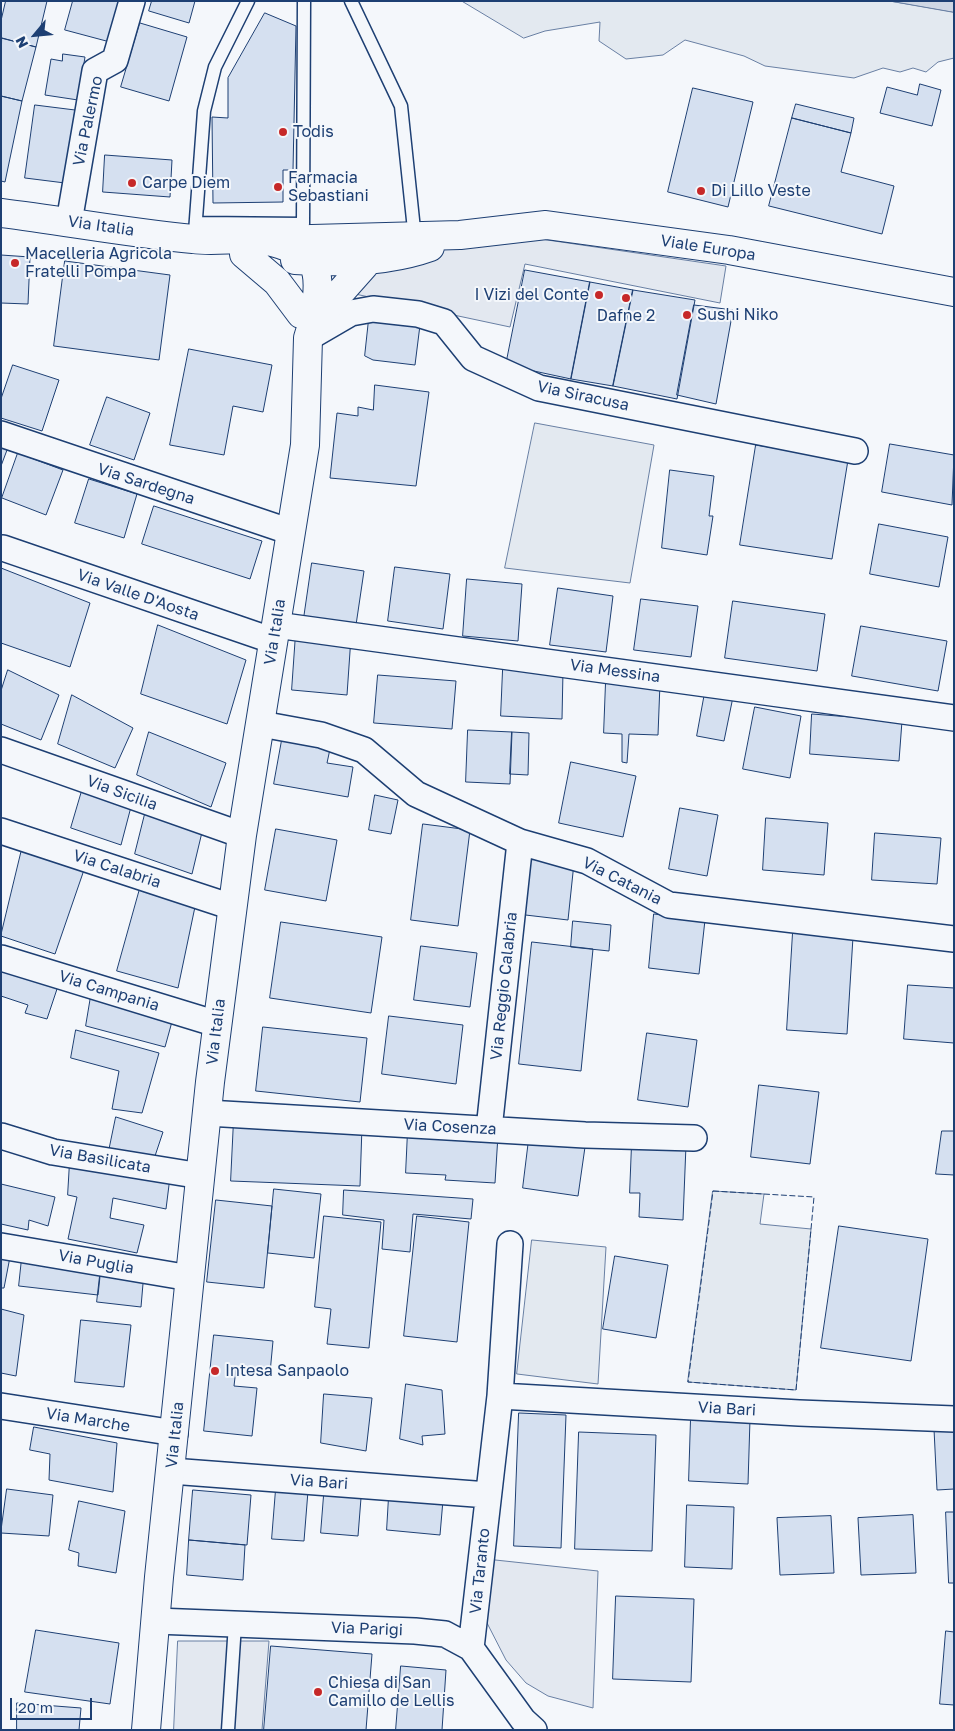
<!DOCTYPE html>
<style>
body{margin:0}
#map{position:relative;width:955px;height:1731px;overflow:hidden;background:#f4f7fb;font-family:"Golos Text",sans-serif}
canvas{display:block}
.frame{position:absolute;inset:0;border:2px solid #1d3f73;pointer-events:none}
.north{position:absolute;left:10px;top:10px;width:50px;height:50px;-webkit-text-stroke:4px #f4f7fb;paint-order:stroke;rotate:242deg;font-size:14px;font-weight:700;line-height:20px;text-align:center;color:#1d3f73}
.north::after{content:'';display:block;margin:auto;width:18px;height:22px;background:#1d3f73;clip-path:polygon(50% 0,100% 100%,50% 72%,0 100%)}
.scale{position:absolute;left:10px;top:1698px;width:82px;height:22px;box-sizing:border-box;border:2px solid #1d3f73;border-top:0;padding-left:6px;font-size:15px;line-height:18px;white-space:nowrap;color:#1d3f73;-webkit-text-stroke:4px #f4f7fb;paint-order:stroke}
</style>
<div id="map">
<canvas width="955" height="1731"></canvas>
<div class="frame"></div>
<div class="north">N</div>
<div class="scale">20 m</div>
</div>
<script>
const ctx = document.querySelector('canvas').getContext('2d');
ctx.lineJoin = 'round';
function fill(path, color) {
  ctx.fillStyle = color;
  ctx.fill(path, 'evenodd');
}
function trace(path, color, width, dash) {
  ctx.strokeStyle = color;
  ctx.lineWidth = width;
  ctx.lineCap = dash ? 'butt' : 'round';
  ctx.setLineDash(dash || []);
  ctx.stroke(path);
}
function write(font, color, halo, rows, align = 'center') {
  ctx.font = font + ' "Golos Text",sans-serif';
  ctx.lineWidth = 4;
  ctx.setLineDash([]);
  ctx.textBaseline = 'middle';
  ctx.strokeStyle = halo;
  ctx.fillStyle = color;
  for (const [text, x, y, turn = 0] of rows) {
    ctx.save();
    ctx.translate(x, y);
    ctx.rotate((+turn || 0) * Math.PI / 180);
    ctx.textAlign = isNaN(turn) ? turn : align;
    if (halo) ctx.strokeText(text, 0, 0);
    ctx.fillText(text, 0, 0);
    ctx.restore();
  }
}
const green = new Path2D(`
 M462,1H890L954,12V58L938,62L926,72L913,68L900,72L883,68L854,78L765,66L744,56L685,40L663,55L626,59L599,41L600,22L545,31L524,38Z
 M535,423L654,445L630,583L505,568Z
 M713,1191L764,1194L760,1224L811,1229L796,1390L688,1382Z
 M532,1240L606,1247L598,1384L517,1374Z`);
fill(green, '#e3e9f0');
trace(green, '#687fa3', 1);
const parking = new Path2D(`
 M513,235L726,266L720,303L525,264L510,327L355,294L367,274L461,242Z
 M486,1559L598,1571L593,1708L548,1696L526,1683L506,1660L486,1621Z
 M178,1641H269L262,1730H174Z`);
fill(parking, '#e3e8f0');
trace(parking, '#687fa3', 1);
const water = new Path2D(`
 M890,1H954V12Z`);
fill(water, '#cfd7e4');
trace(water, '#687fa3', 1);
const building = new Path2D(`
 M6,1H47L36,47L1,38V21Z
 M73,1H122L110,42L65,30Z
 M152,1H195L189,23L149,11Z
 M265,13L296,26L293,170H283V202L213,203L212,117L228,118V78Z
 M140,23L187,37L169,101L121,87Z
 M2,38L36,47L22,101L1,96Z
 M63,54L85,57L78,100L45,95L51,59L62,61Z
 M920,84L941,90L932,126L880,113L887,87L917,95Z
 M693,88L753,102L728,207L668,192Z
 M1,96L22,101L5,182L1,181Z
 M796,104L854,118L851,133L792,118Z
 M35,105L75,110L65,183L25,178Z
 M792,118L851,133L841,172L894,186L882,234L769,206Z
 M105,155L172,160L170,197L103,192Z
 M1,255L30,257L28,304L1,303Z
 M65,261L170,275L159,360L54,346Z
 M525,270L590,282L571,379L506,365Z
 M590,282L633,290L613,386L571,379Z
 M633,290L695,300L677,399L613,386Z
 M694,305L733,310L716,404L677,395Z
 M369,319L420,325L415,365L373,360L365,356Z
 M189,349L272,365L263,412L233,406L224,455L170,445Z
 M13,365L59,380L42,431L1,418V399Z
 M375,385L429,392L416,486L330,478L337,413L358,416V407L373,410Z
 M107,397L150,413L134,460L90,445Z
 M1,438L10,442L1,466Z
 M890,444L954,455L952,505L882,492Z
 M756,445L848,460L832,559L740,545Z
 M18,453L63,470L46,515L2,498Z
 M670,470L714,476L709,516H713L707,555L662,548Z
 M89,479L137,494L124,538L75,523Z
 M154,506L262,541L250,579L142,544Z
 M879,524L948,537L939,587L870,574Z
 M312,563L364,571L356,625L304,618Z
 M395,567L450,574L443,629L388,621Z
 M1,568L90,603L70,667L1,643Z
 M467,579L522,584L518,641L463,636Z
 M558,588L613,596L606,652L550,645Z
 M641,599L698,606L691,657L634,650Z
 M733,601L825,614L817,671L725,658Z
 M158,625L246,660L227,724L141,694Z
 M861,626L947,641L938,691L852,676Z
 M296,633L351,637L347,695L292,690Z
 M503,669L563,671L562,719L501,716Z
 M8,670L59,695L41,740L1,724V691Z
 M378,675L456,681L452,729L374,723Z
 M606,681L660,683L658,735L629,734L627,763L622,762V734L604,733Z
 M706,687L734,692L724,741L697,736Z
 M72,695L133,728L115,768L58,744Z
 M755,707L801,716L790,778L743,769Z
 M812,714L902,721L899,761L810,754Z
 M468,730L512,732L510,784L466,782Z
 M149,732L226,763L211,807L137,775Z
 M512,732L529,733L528,775L510,774Z
 M282,740L330,749L327,763L353,767L348,797L274,784Z
 M571,762L636,776L623,837L559,823Z
 M84,784L132,803L121,845L71,828Z
 M375,795L398,800L391,834L369,830Z
 M680,808L718,815L707,876L669,869Z
 M146,810L203,828L192,874L135,854Z
 M766,818L828,823L824,875L763,870Z
 M423,824L470,830L458,926L411,920Z
 M276,829L337,840L326,901L265,890Z
 M875,833L941,838L937,884L872,880Z
 M22,849L85,867L55,954L1,936Z
 M523,858L574,863L568,920L517,914Z
 M141,885L196,902L178,988L117,971Z
 M654,914L705,920L699,974L649,968Z
 M573,921L611,925L609,951L571,947Z
 M281,922L382,937L371,1013L270,998Z
 M793,932L853,937L847,1034L787,1030Z
 M532,942L593,949L581,1071L519,1064Z
 M421,946L477,953L470,1007L414,1000Z
 M1,964L59,983L47,1019L25,1013L28,1005L1,996Z
 M908,985L954,988V1043L904,1039Z
 M92,990L173,1018L165,1047L86,1026Z
 M389,1016L463,1025L456,1084L382,1074Z
 M263,1027L367,1038L360,1102L256,1091Z
 M76,1030L159,1053L142,1113L112,1109L119,1071L71,1058Z
 M647,1033L697,1040L688,1107L638,1100Z
 M759,1085L819,1092L810,1164L751,1157Z
 M116,1117L163,1132L153,1162L109,1151Z
 M234,1119L362,1126L360,1186L231,1181Z
 M408,1130L498,1135L495,1183L445,1180L446,1175L406,1173Z
 M942,1131H954V1175L936,1174Z
 M529,1139L585,1147L578,1196L523,1188Z
 M632,1143L686,1145L683,1220L639,1217L640,1193H630Z
 M70,1161L170,1177L166,1209L113,1198L110,1218L144,1225L137,1253L68,1239L77,1197L68,1195Z
 M1,1184L55,1197L48,1226L29,1220L28,1230L1,1224Z
 M274,1189L321,1194L314,1258L268,1253Z
 M344,1190L473,1199L471,1219L413,1214L410,1252L382,1249L384,1220L343,1215Z
 M216,1200L272,1206L264,1288L207,1282Z
 M324,1216L381,1222L369,1348L327,1344L331,1309L315,1307Z
 M417,1216L469,1222L457,1342L404,1336Z
 M839,1226L928,1239L911,1361L821,1348Z
 M1,1255L10,1257L4,1288H1Z
 M615,1256L668,1265L656,1338L603,1329Z
 M22,1258L101,1267L98,1295L19,1286Z
 M101,1267L144,1272L141,1307L97,1302Z
 M1,1309L24,1315L16,1376L1,1373Z
 M81,1320L131,1325L124,1387L75,1382Z
 M214,1335L273,1341L270,1373L236,1369L234,1386L257,1388L252,1436L204,1431Z
 M406,1384L442,1390L445,1434L422,1436L423,1445L400,1439Z
 M324,1394L372,1398L366,1451L321,1443Z
 M519,1413L566,1415L561,1548L514,1546Z
 M691,1417L750,1419L748,1484L689,1481Z
 M34,1427L117,1443L113,1492L49,1480L50,1454L30,1450Z
 M954,1428V1489L937,1490L934,1429Z
 M579,1432L656,1435L652,1551L575,1549Z
 M7,1489L53,1495L49,1536L1,1533Z
 M276,1489L308,1491L304,1541L272,1539Z
 M193,1490L251,1495L247,1545L189,1540Z
 M324,1495L361,1498L358,1536L321,1533Z
 M389,1496L443,1500L440,1535L387,1530Z
 M79,1501L125,1511L116,1573L78,1566L79,1553L69,1550Z
 M687,1505L734,1507L732,1569L685,1567Z
 M946,1512H954V1583H949Z
 M913,1515L916,1573L861,1575L858,1518Z
 M831,1516L834,1573L780,1575L777,1518Z
 M189,1540L245,1545L243,1580L187,1575Z
 M616,1596L694,1599L691,1682L613,1679Z
 M36,1630L119,1643L110,1704L25,1692Z
 M946,1631L954,1632V1705L940,1704Z
 M271,1646L372,1654L366,1730H264Z
 M401,1666L446,1670L442,1730H396Z
 M17,1703L81,1708L79,1730H17Z`);
fill(building, '#d5e0f0');
trace(building, '#1d3f73', 1);
const lane = new Path2D(`
 M351,1L401,106L415,239
 M195,228L201,223L303,224L304,1
 M195,232L204,111L215,67L248,1
 M228,1730L235,1624`);
const street = new Path2D(`
 M69,222L95,71L115,60L132,1
 M308,338L351,313L373,309L418,314L444,322L473,358L539,388L855,451
 M1,434L291,532
 M3,548L274,641
 M276,625L954,718
 M261,724L321,735L364,750L416,794L520,842L587,861L669,905L954,939
 M1,750L242,835
 M1,831L232,907
 M1,958L217,1024
 M207,1113L585,1135L694,1138
 M489,1129L520,842
 M1,1136L53,1152L201,1176
 M1,1246L190,1278
 M500,1396L510,1244
 M1,1406L175,1433
 M171,1471L488,1495
 M156,1621L415,1631L445,1634L471,1648L523,1720L534,1730
 M471,1648L500,1396L799,1413L954,1419`);
const secondary = new Path2D(`
 M1,213C65,221 129,233 193,239C216,242 239,237 261,240C276,242 300,250 310,260C325,276 314,320 308,338L305,445L242,835L210,1082L159,1577L146,1730
 M275,240L460,235L546,225L729,250L954,292
 M244,254L277,282L301,314
 M295,260C340,263 388,262 430,247
 M314,322L369,260`);
trace(lane, '#1d3f73', 15);
trace(street, '#1d3f73', 28);
trace(secondary, '#1d3f73', 30);
trace(lane, '#f4f7fb', 12);
trace(street, '#f4f7fb', 25);
trace(secondary, '#f4f7fb', 28);
trace(new Path2D(`
 M713,1191L814,1197L796,1390L688,1382Z`), '#1d3f73', 1, [6, 2.5]);
for (const [x, y, r, color] of [
 [283,132,5,"#c62828"],
 [132,183,5,"#c62828"],
 [278,187,5,"#c62828"],
 [701,191,5,"#c62828"],
 [15,263,5,"#c62828"],
 [599,295,5,"#c62828"],
 [626,298,5,"#c62828"],
 [687,315,5,"#c62828"],
 [215,1371,5,"#c62828"],
 [318,1692,5,"#c62828"]
]) {
  const dot = new Path2D();
  dot.arc(x, y, r, 0, 2 * Math.PI);
  ctx.fillStyle = color;
  ctx.fill(dot);
  trace(dot, '#f4f7fb', 2);
}
write('16px', '#1d3f73', '#f4f7fb', [
 ["Via Palermo",88,121,-78],
 ["Via Italia",101,226,8],
 ["Viale Europa",708,248,9],
 ["Via Siracusa",583,396,12],
 ["Via Sardegna",146,484,18],
 ["Via Valle D'Aosta",138,595,19],
 ["Via Italia",275,632,-81],
 ["Via Messina",615,671,8],
 ["Via Sicilia",122,793,20],
 ["Via Calabria",117,869,18],
 ["Via Catania",622,881,27],
 ["Via Reggio Calabria",504,986,-84],
 ["Via Campania",109,991,17],
 ["Via Italia",216,1032,-83],
 ["Via Cosenza",450,1127,3],
 ["Via Basilicata",100,1159,10],
 ["Via Puglia",96,1262,10],
 ["Via Bari",727,1409,3],
 ["Via Marche",88,1420,9],
 ["Via Italia",175,1435,-84],
 ["Via Bari",319,1482,4],
 ["Via Taranto",480,1571,-84],
 ["Via Parigi",367,1629,2]
]);
write('16px', '#1d3f73', '#f4f7fb', [
 ["Todis",293,132],
 ["Farmacia",288,178],
 ["Sebastiani",288,196],
 ["Carpe Diem",142,183],
 ["Di Lillo Veste",711,191],
 ["Macelleria Agricola",25,254],
 ["Fratelli Pompa",25,272],
 ["I Vizi del Conte",589,295,"right"],
 ["Sushi Niko",697,315],
 ["Dafne 2",626,316,"center"],
 ["Intesa Sanpaolo",225,1371],
 ["Chiesa di San",328,1683],
 ["Camillo de Lellis",328,1701]
], 'left');
</script>
